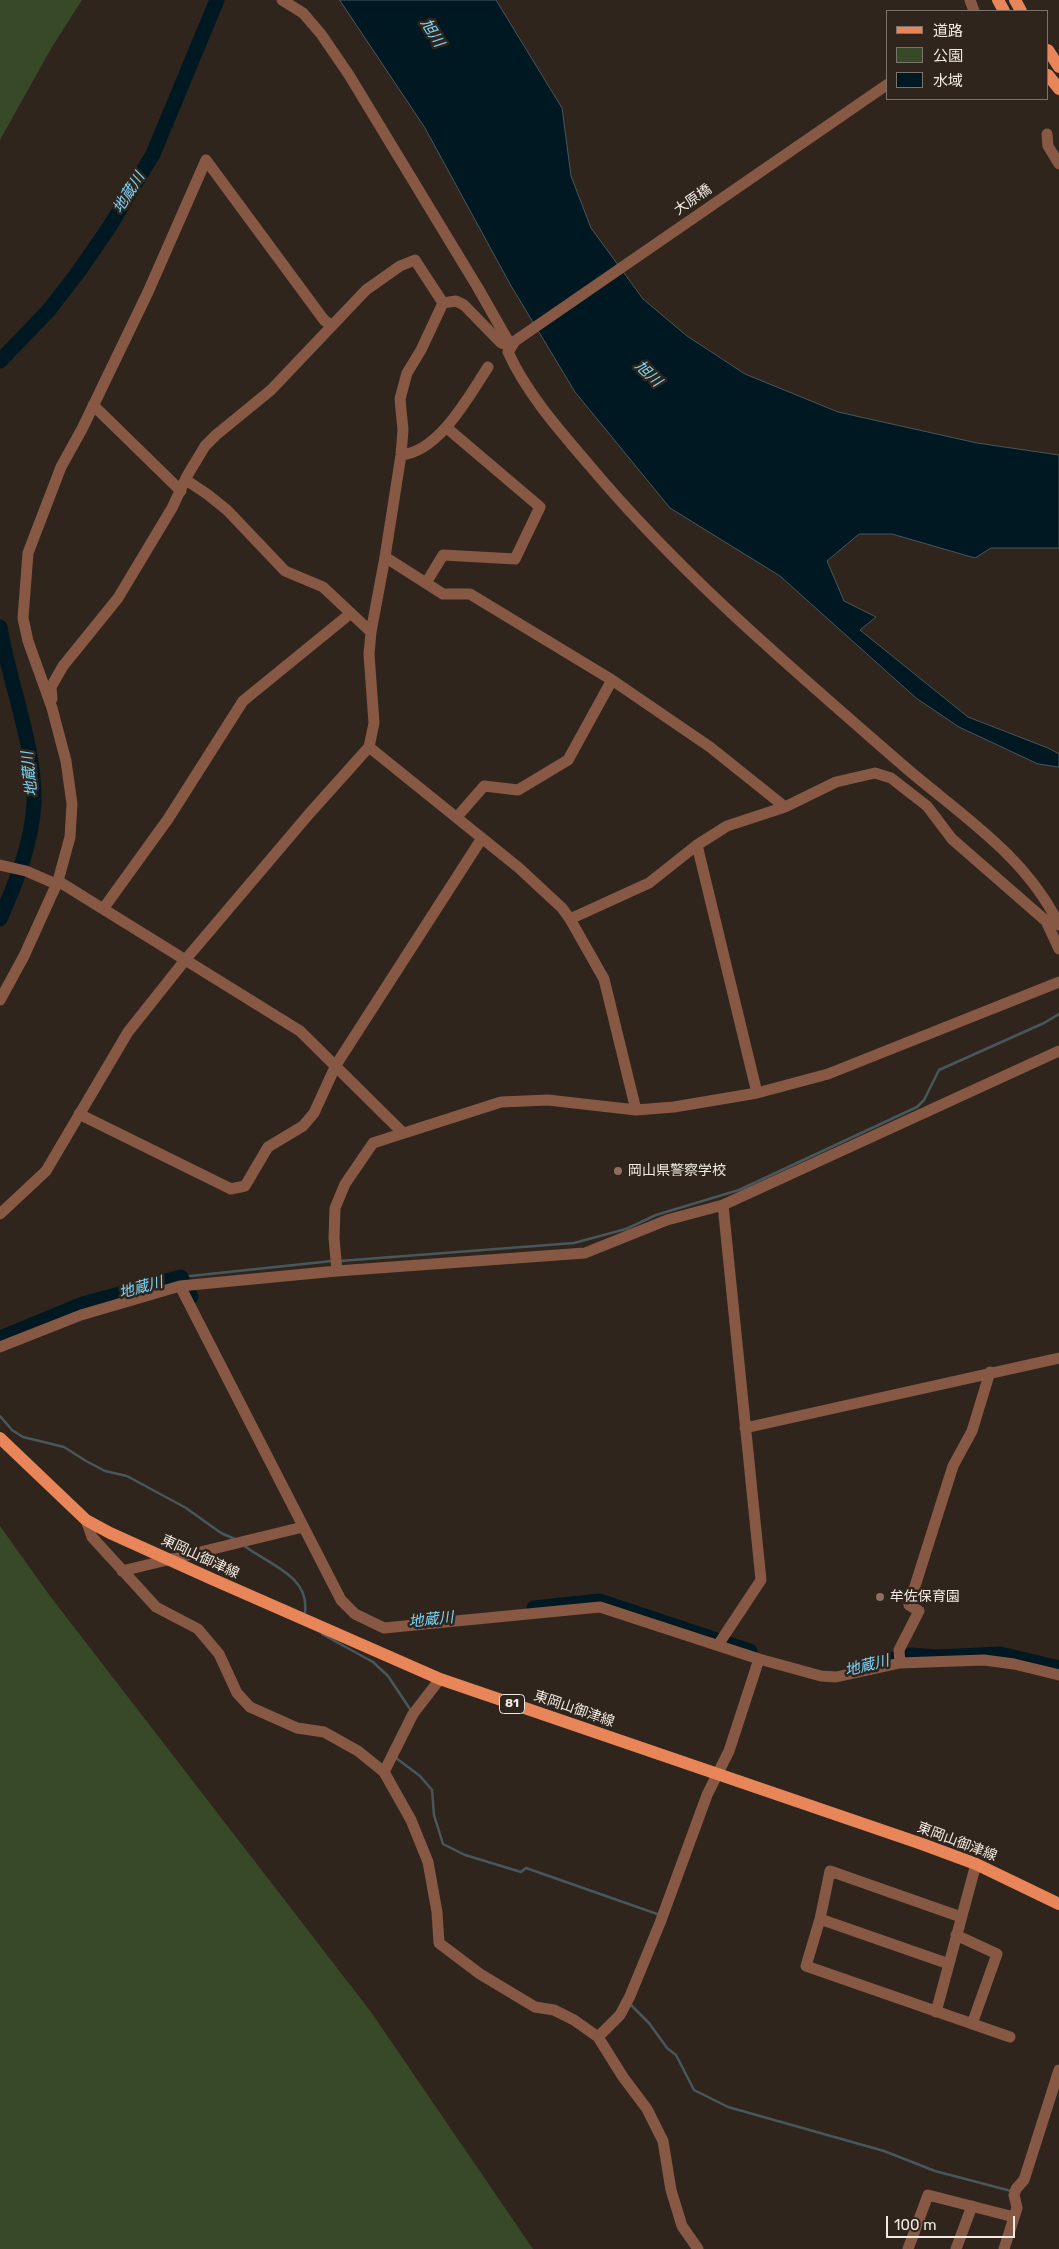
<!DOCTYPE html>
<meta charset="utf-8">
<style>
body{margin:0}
#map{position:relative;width:1059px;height:2249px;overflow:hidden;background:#2f251c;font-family:Rubik,"Noto Sans JP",sans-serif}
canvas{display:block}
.legend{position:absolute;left:886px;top:10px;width:162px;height:90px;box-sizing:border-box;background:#2f251c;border:1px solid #7c746c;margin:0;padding:6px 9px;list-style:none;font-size:15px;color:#f0eae3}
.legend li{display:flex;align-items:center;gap:10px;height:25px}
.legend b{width:25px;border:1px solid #7c746c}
.scale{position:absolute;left:886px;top:2216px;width:129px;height:22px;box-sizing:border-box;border:2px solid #f0eae3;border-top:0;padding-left:6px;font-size:15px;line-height:18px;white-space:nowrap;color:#f0eae3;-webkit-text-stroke:4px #2f251c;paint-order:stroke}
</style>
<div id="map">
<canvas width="1059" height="2249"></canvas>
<ul class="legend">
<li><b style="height:6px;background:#e88559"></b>道路</li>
<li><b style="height:14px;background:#384927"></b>公園</li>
<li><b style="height:14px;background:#001822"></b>水域</li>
</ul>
<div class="scale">100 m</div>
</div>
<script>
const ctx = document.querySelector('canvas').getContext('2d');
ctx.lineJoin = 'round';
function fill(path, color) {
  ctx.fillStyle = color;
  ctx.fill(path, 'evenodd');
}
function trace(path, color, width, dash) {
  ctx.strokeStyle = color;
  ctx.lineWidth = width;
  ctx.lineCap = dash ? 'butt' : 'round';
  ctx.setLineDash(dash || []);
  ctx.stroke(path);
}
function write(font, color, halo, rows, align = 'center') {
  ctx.font = font + ' Rubik,"Noto Sans JP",sans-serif';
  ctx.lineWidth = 5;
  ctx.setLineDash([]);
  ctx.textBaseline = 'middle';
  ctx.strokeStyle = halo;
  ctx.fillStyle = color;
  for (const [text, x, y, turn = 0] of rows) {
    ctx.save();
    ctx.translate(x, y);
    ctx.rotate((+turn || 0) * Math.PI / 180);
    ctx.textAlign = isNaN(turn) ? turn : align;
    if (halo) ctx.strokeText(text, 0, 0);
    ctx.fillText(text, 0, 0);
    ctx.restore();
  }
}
fill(new Path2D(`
 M0,0H82L52,47L0,140Z
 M0,1526L50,1596L371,2012L533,2249H0Z`), '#384927');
const water = new Path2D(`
 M340,0H496L562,108L571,176L591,228L643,299L687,336L745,374L838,412L977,443L1059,455V548H991L975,558L892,534H859L827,561L844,601L876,617L860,630L968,717L1048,748L1059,754V767L1038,764L959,727L916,698L780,576L670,508L575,392L510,284L425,128Z`);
fill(water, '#001822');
trace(water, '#48575c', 1);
trace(new Path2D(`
 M340,1261L574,1243L626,1229L656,1215L739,1190L917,1107L924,1100L939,1070L1044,1023L1059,1014
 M181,1277L332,1261
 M0,1416L12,1430L23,1437L64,1447L86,1461L105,1471L127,1476L186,1508L221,1533L235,1539
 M243,1545C268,1564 310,1576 305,1612
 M322,1634L373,1662L388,1676L412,1712
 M396,1758L420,1776L432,1790L434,1815L443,1844L465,1855L521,1872L526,1868L660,1915
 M630,2004L649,2023L667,2048L676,2055L694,2090L728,2107L884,2151L935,2171L1011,2191`), '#48575c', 2.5);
trace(new Path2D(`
 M0,361L49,310L79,271L110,226L153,154L217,0
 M0,627C9,682 36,749 34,803C32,843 16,883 0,919
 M0,1338L83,1304L181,1277L191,1297
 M534,1608L600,1601L750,1651
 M886,1661L911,1655L937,1657L1000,1654L1059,1668`), '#001822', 15);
trace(new Path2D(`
 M282,0L303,13L321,34L349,75L478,288L511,346
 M970,0L974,11
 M888,84L515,341L508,352C527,394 560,431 590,466C684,578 796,672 906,768C961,815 1027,857 1059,925
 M1047,134L1048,146L1059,164
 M443,303L456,301L464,305L501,343L511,346
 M93,405L181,491
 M401,455C439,452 469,396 488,367
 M186,480L207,494L227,510L285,571L323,587L371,632
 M385,557L443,594H470L612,680L710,747L785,807
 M426,583L443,555L515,559L540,507L447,428
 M52,699L51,687L63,666L118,598L172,508L187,476L205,446L216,435L271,390L366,290L400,266L415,260L443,303
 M369,747L519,868L562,908L570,919L604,979L636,1110
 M457,817L484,786L518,790L568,760L612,680
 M697,845L757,1093
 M0,865L26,871L56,884
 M58,881L300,1031L403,1133
 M103,909L168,819L243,701L351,613
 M570,919L649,883L697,845L727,826L785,807L836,782L875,773L891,778L927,806L952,839L1046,921L1059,949
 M0,1000L24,956L58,881L70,837L72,804L66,761L52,708L28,641L23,618L28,553L61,467L82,429L148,292L206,160L324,320L332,326
 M79,1114L231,1189L245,1186L268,1147L303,1126L314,1113L336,1065L482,838
 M0,1214L46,1171L128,1032L186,959L309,814L369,747L374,723L369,654L371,632L385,557L401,455L403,430L400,399L407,373L421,350L443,303
 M337,1271L334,1238L335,1208L345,1184L373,1143L501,1102L548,1100L636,1110L674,1107L757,1093L828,1074L1059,982
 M180,1286L341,1600L355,1614L384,1628L600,1607L759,1659L821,1676L836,1677L900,1663L984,1660L1014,1664L1059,1675
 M0,1347L81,1315L180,1286L337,1271L585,1253L667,1220L723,1205L1059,1051
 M745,1428L1059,1358
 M86,1520L92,1537L156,1607L198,1629L219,1654L237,1693L250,1707L297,1728L324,1732L358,1751L384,1772L411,1820L428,1862L437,1912L439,1943L480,1974L535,2007L554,2010L574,2020L598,2037L623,2077L647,2109L663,2141L671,2190L682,2226L698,2249
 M122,1571L303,1527
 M718,1645L761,1580L723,1205
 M900,1663L899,1650L919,1611L909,1605L953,1466L972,1431L990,1372
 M384,1772L413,1714L440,1679
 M961,1917L830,1871L820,1919L806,1966L1010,2037
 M820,1919L949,1964
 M956,1935L997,1954L972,2024
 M936,2012L976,1864
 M598,2037L620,2015L630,1996L660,1923L707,1795L729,1751L759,1659
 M908,2249L928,2195L1014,2217
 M956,2249L972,2206
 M1004,2249L1017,2208L1014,2195L1016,2189L1024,2180L1059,2070`), '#875843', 11);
trace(new Path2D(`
 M998,0L1004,11
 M1015,0L1021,11
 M1048,50L1059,67
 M1048,75L1059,89
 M0,1438L86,1520L110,1533L212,1579L440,1679L922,1844L976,1864L1059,1904`), '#e88559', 12);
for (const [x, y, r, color] of [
 [618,1171,5,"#8d6e63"],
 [880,1597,5,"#8d6e63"]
]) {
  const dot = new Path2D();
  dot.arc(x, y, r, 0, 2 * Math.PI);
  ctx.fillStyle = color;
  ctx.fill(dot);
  trace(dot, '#2f251c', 2);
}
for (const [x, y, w] of [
 [512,1704,25]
]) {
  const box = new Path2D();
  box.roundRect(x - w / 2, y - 9.5, w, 19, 4);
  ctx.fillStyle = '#2f251c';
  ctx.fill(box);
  trace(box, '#f0eae3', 1);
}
write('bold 12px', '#f0eae3', null, [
 ["81",512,1704]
]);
write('14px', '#f0eae3', '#2f251c', [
 ["大原橋",693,200,-35],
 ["東岡山御津線",200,1557,25],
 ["東岡山御津線",574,1709,19],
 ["東岡山御津線",957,1842,21]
]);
write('14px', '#f0eae3', '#2f251c', [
 ["岡山県警察学校",628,1171],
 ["牟佐保育園",890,1597]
], 'left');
write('italic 15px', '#7bd6fd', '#2f251c', [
 ["旭川",432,33,58],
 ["地蔵川",129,193,-58],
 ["旭川",648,374,44],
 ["地蔵川",30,774,-96],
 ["地蔵川",141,1288,-15],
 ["地蔵川",431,1620,-6],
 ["地蔵川",867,1666,-14]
]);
</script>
